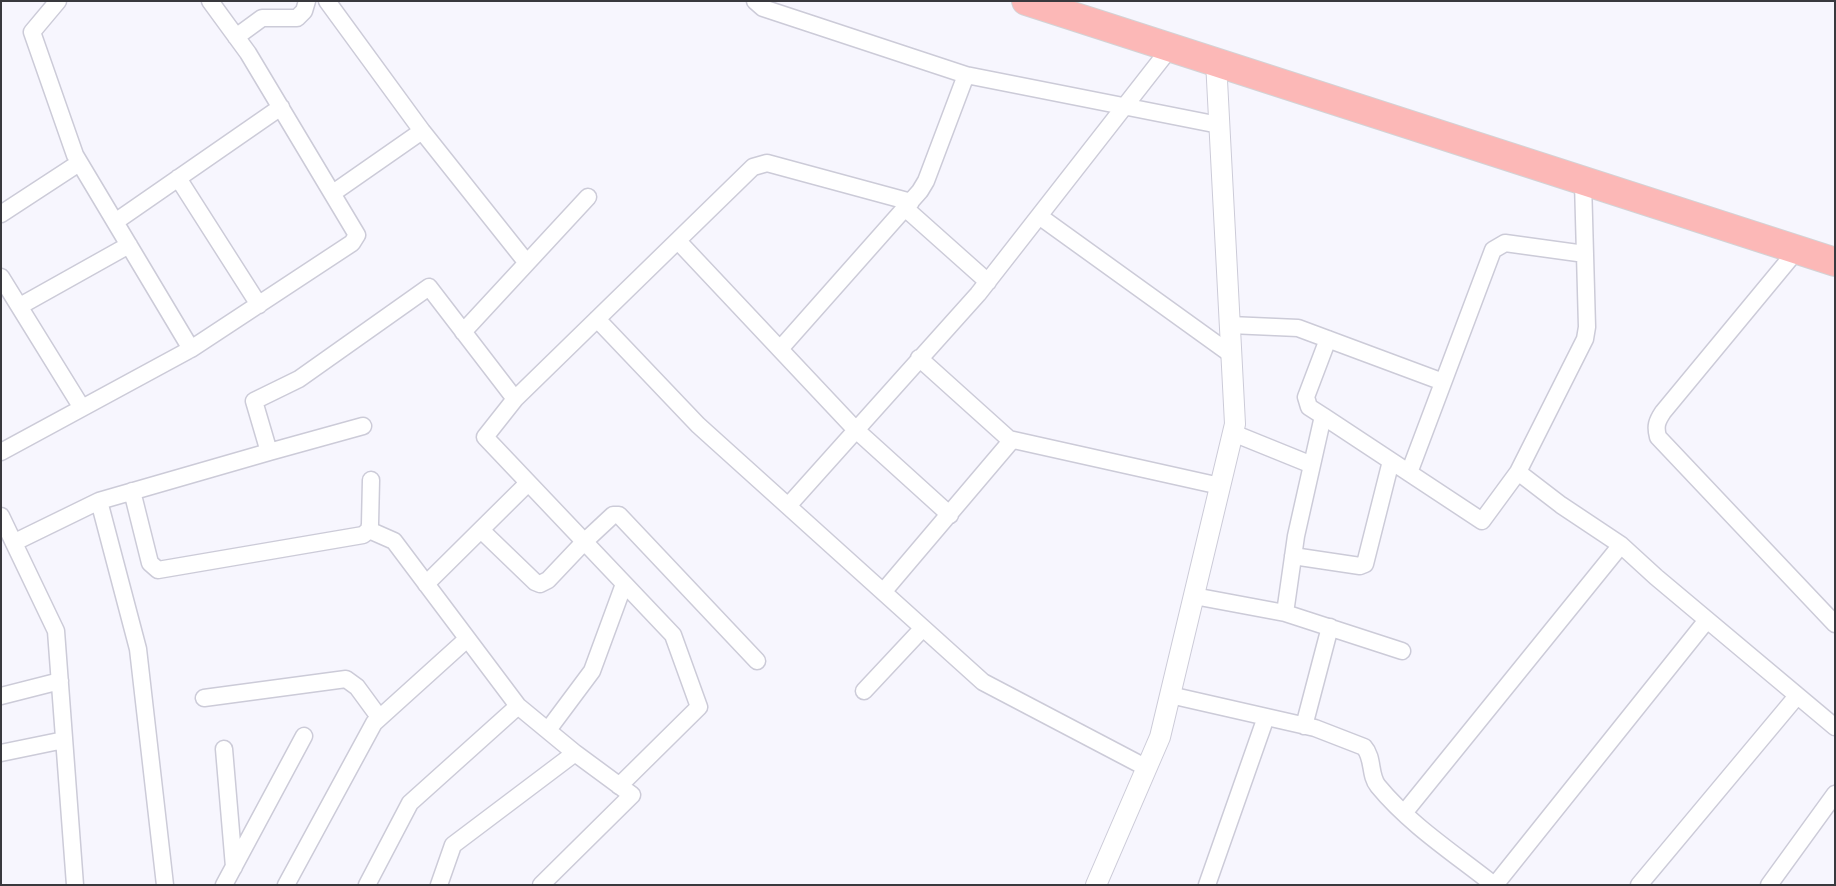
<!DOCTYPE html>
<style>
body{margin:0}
#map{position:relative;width:1836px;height:886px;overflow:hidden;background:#f7f6fe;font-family:"Zilla Slab",serif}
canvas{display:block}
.frame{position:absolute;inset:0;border:2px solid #39393e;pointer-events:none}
</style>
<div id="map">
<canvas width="1836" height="886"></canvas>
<div class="frame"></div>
</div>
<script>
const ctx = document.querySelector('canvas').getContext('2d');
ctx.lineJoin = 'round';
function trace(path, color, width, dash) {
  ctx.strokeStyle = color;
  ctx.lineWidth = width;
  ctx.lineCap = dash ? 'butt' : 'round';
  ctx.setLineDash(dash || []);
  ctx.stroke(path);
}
const minor = new Path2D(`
 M327,1L422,131L527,263
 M755,1L763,8L966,75L1219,125
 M236,37L262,18H297L304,11L307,1
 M178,178L259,305
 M333,193L422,131
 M905,208L988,282
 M1,214L79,163
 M1039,216L1232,355
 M115,222L281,107
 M678,241L855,429L950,515
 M1797,250L1663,412C1657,421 1655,426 1658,437L1835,624
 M1,277L82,408
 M20,306L129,245
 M597,319L698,425L983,682L1145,767
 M1230,325L1298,328L1443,382
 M463,332L588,197
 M191,349L352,243L357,235L248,53L210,1
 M780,349L920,191L926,181L966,75
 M919,358L1009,439L1220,486
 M515,399L753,167L767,163L911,202
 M1323,416L1309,407L1306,397L1328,339
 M1233,433L1312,465
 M1,452L191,349L75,155L32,32L58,1
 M269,452L363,426
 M1518,472L1585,339L1587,327L1583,182
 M1409,473L1493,250L1505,243L1585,254
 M132,491L150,563L158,570L363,535L369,530L370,524L371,480
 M99,501L269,452L254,401L299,379L429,287L515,399L485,437L673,635L699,707L619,786
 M788,506L978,294L1171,47
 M1,516L56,631L75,885
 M369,530L394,541L518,706L575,753
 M481,530L535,582L540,584L548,580L584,542L613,515H619L757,661
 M15,542L99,501L138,649L165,885
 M1293,556L1360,566L1365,564L1391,461
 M426,584L528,483
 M883,592L1012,440
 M1194,596L1285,613L1296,536L1323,416L1482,521L1518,472L1561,505L1621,545L1656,577L1835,727
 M1285,613L1402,651
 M864,691L923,628
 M1170,695L1315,728L1364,747C1374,758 1369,775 1378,786C1410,825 1455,854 1494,885
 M1,696L60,681
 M204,698L346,679L357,687L379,717
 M1304,726L1330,627
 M548,730L592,671L624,584
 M224,749L234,867
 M1,753L64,740
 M1404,813L1621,545
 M224,885L304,736
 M286,885L374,723L467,639
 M367,885L410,803L518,706
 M439,885L453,845L575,753L632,795L541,885
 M1207,885L1266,717
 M1495,885L1707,620
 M1639,885L1797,696
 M1769,885L1835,794`);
const tertiary = new Path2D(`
 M1096,885L1160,737L1235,424L1216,61`);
const trunk = new Path2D(`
 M1026,1L1835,262`);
trace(minor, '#cccbd8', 19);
trace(tertiary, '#cccbd8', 22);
trace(trunk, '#d3d3d5', 30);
trace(minor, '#fff', 16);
trace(tertiary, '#fff', 20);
trace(trunk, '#fcb8b7', 28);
</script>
